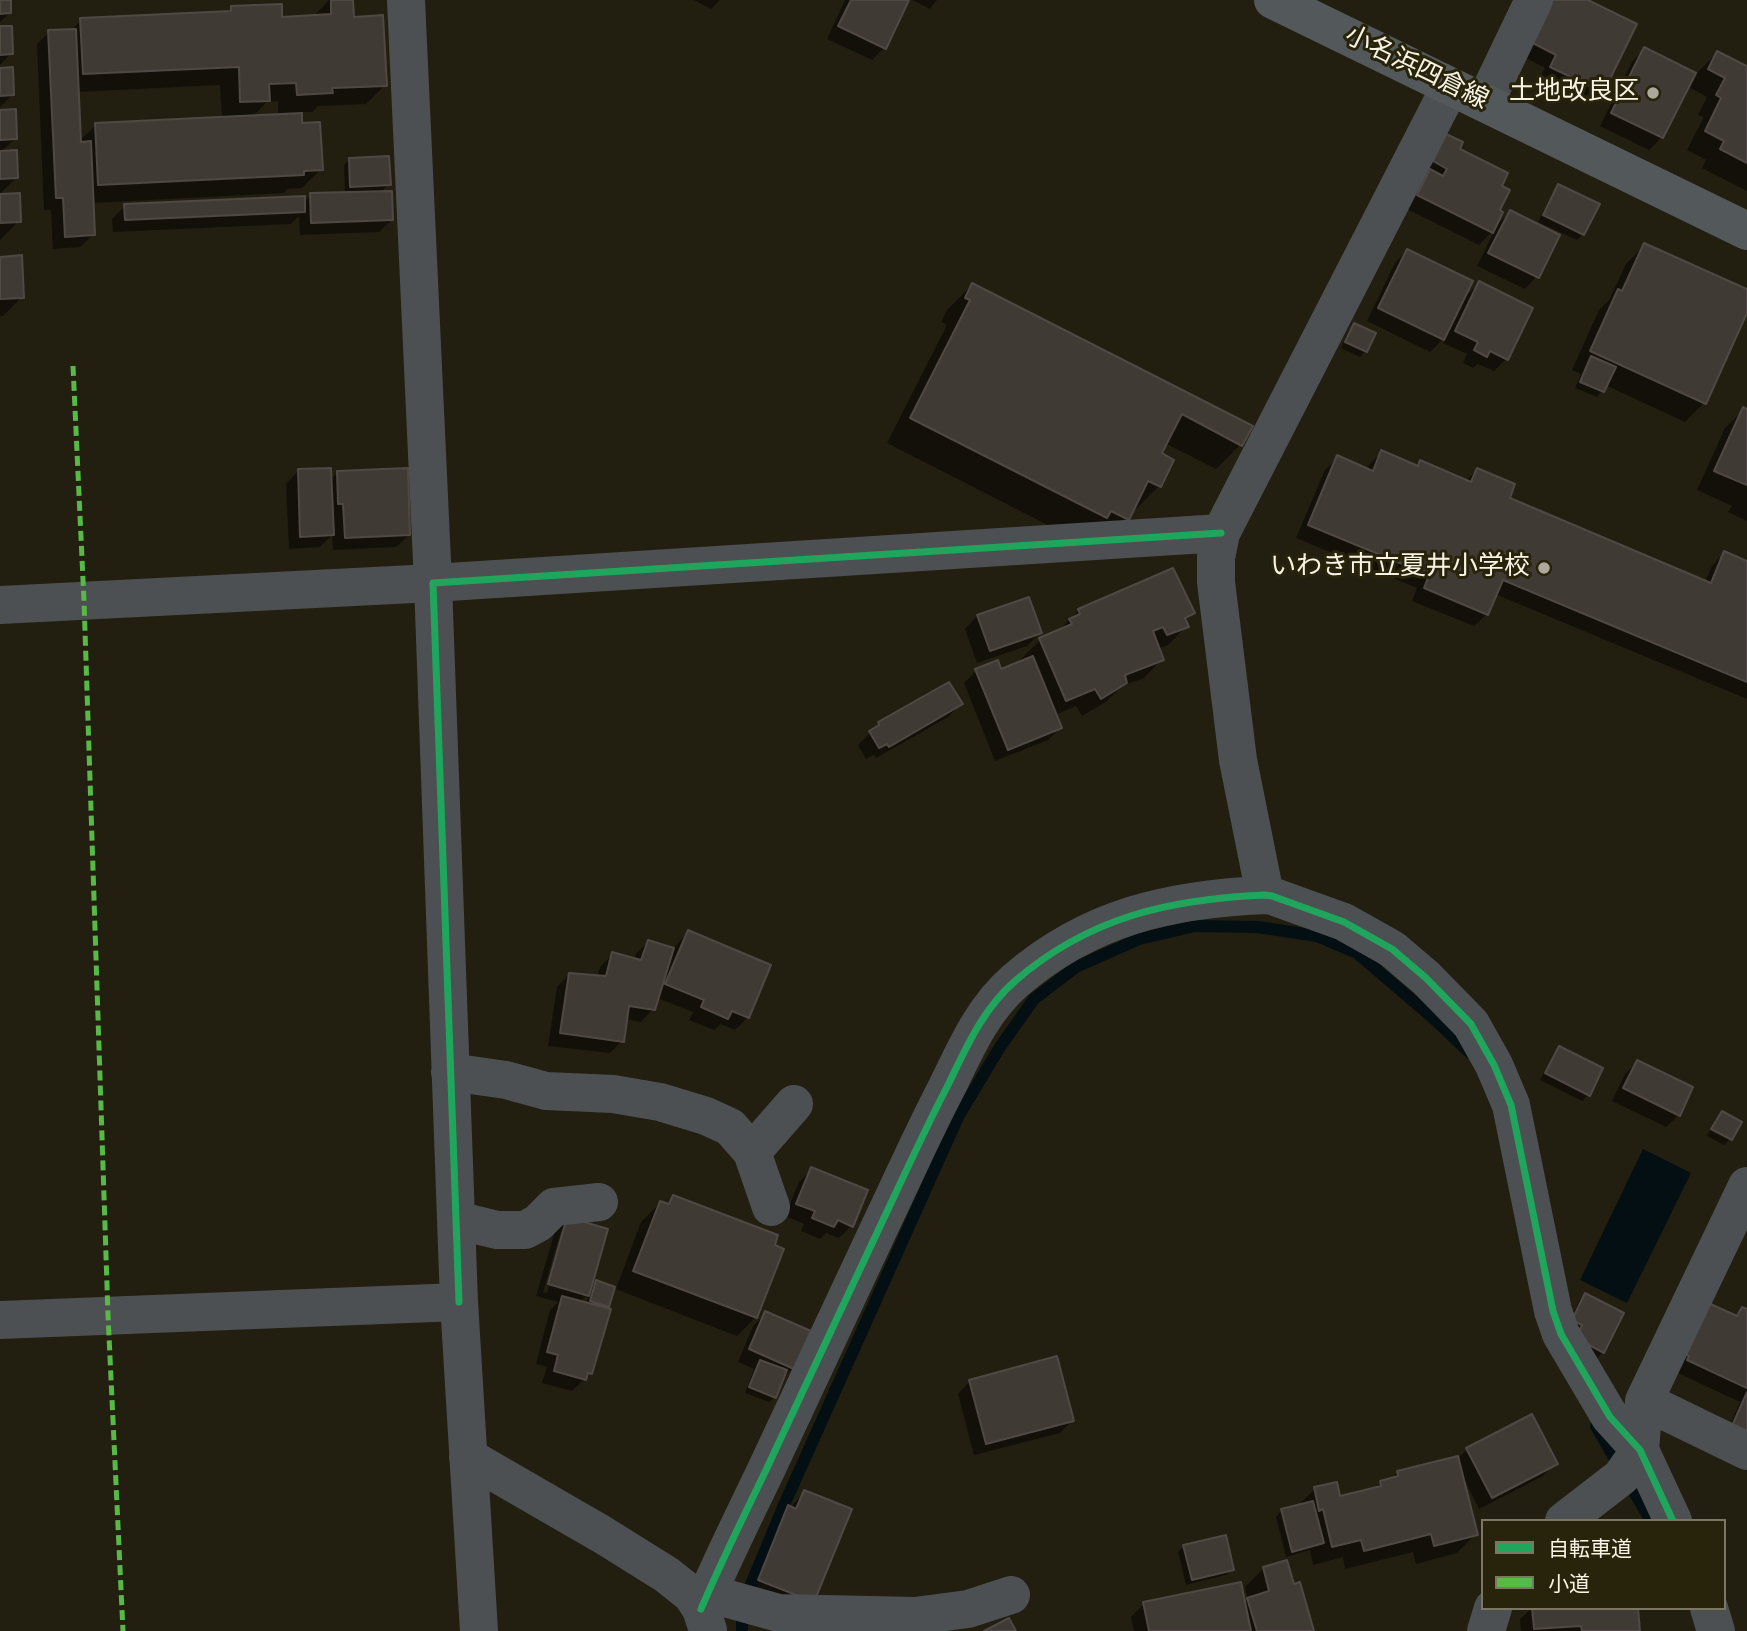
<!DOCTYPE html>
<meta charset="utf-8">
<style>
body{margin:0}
#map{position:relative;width:1747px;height:1631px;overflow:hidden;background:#221f11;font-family:Jost,"Noto Sans JP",sans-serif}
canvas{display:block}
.legend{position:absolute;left:1481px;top:1519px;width:245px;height:91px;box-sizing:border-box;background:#28230b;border:2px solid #7b7762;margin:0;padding:9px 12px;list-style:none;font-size:21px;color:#f7f4e5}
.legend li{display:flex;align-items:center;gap:14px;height:35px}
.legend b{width:35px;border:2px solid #7b7762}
</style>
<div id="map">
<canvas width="1747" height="1631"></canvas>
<ul class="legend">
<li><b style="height:9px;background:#20a55d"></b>自転車道</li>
<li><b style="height:9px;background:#58b947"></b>小道</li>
</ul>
</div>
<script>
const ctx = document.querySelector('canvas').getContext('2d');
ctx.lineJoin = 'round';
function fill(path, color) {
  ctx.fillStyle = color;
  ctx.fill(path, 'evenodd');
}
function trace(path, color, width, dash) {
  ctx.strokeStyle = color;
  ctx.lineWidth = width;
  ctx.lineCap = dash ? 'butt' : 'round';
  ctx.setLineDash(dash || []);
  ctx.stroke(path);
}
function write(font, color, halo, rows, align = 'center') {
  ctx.font = font + ' Jost,"Noto Sans JP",sans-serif';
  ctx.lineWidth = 6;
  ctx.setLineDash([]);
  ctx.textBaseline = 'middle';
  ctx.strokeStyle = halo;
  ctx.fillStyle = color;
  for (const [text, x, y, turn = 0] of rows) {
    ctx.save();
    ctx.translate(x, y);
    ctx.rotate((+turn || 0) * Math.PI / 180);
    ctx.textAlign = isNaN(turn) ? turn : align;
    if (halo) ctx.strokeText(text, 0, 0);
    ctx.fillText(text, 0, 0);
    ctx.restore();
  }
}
fill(new Path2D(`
 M1643,1149L1691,1173L1627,1303L1580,1280Z`), '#030f13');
fill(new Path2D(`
 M0,0H9L10,13L0,22Z
 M329,0H351L352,19L385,85L366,104L318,106L312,112H300V125L321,169L302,188L287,189L284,193L92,203L93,235L80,247L53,249L51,210H44L37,44L49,32L71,31L81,20L226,13L232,8L281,19L313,17ZM220,85L222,118L96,125L79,141L77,92ZM278,101V116L252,117L267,102Z
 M694,0H720L711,9Z
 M845,0H907L884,48L872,60L827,39Z
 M912,0H937L930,9Z
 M1584,0L1606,84L1593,97L1588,94L1582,101L1539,79L1545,68L1520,55Z
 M0,28L11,53L0,65Z
 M1644,49L1662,137L1649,150L1600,126L1632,62Z
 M1717,53L1747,68V191L1702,168L1706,160L1687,150L1704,117L1698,115L1707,97L1690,88L1698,72Z
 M0,70L12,95L0,107Z
 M0,112L16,138L1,152L16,178L0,194Z
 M1434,149L1457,150L1499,187L1498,211L1494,228L1510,212L1537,276L1525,289L1477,266L1495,229L1479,245L1405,208Z
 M350,159L389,184L380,193L392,220L379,232L300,235L299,216L291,224L113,232L112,219L125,206L303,203L311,195L345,194L344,165Z
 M1558,186L1597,205L1583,234L1577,240L1538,222L1553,192Z
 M0,195L19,221L0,240Z
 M1645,245L1747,291V309L1704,403L1685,422L1605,385L1602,391L1597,397L1575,388L1581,374L1572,370L1599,310L1609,300L1626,264Z
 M1407,251L1463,299L1479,283L1506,359L1494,371L1478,364L1473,368L1463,363L1467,354L1443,343L1447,335L1430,352L1367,321L1395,263Z
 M0,258L22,297L3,316H0Z
 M972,285L1240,445L1216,469L1165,443L1159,454V486L1135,510L1132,509L1127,519L1102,544L1081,542L887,443L947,325L941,322L947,310Z
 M1354,325L1365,351L1360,357L1341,348L1349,331Z
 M1744,409L1747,411V521L1728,512L1732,506L1697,490L1725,428Z
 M1382,452L1416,467L1421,462L1466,481L1477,470L1508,499L1705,582L1712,566L1724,553L1747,563V699L1495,594L1487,614L1474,626L1412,601L1417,588L1296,538L1325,470L1337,458L1367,470L1369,465Z
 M298,471L330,480L338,472L409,535L396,547L333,550L332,535L320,547L289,549L286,484Z
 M1028,599L1040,633L1027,646L977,663L965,629L977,616Z
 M1079,610L1193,613L1185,621L1187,626L1168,645L1158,649L1162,659L1144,678L1122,686L1106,702L1082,716L1076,706L1055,715L1060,728L1048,740L995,761L964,683L976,671H1000L1022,662L1021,659L1040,640L1061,631L1060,629Z
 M961,704L948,717L876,758L874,755L866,759L858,745L879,724Z
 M688,932L748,1017L735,1030L721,1024L714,1030L689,1020L693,1012L657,998L653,1009L641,1022L626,1019L622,1041L610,1053L548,1046L557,987L569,975L597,977L600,967L613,954L634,960L636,954L648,942L674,950L676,945Z
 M1560,1048L1601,1069L1588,1095L1582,1101L1540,1080L1554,1054Z
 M1637,1062L1679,1115L1666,1127L1612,1101L1625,1074Z
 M1722,1113L1740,1122L1730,1139L1724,1145L1707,1136L1716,1119Z
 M812,1169L851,1226L839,1238L826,1233L820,1239L801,1231L804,1224L785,1216L799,1182Z
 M673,1197L773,1246L756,1317L737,1336L613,1288L607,1306L604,1309L591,1373L572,1391L542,1383L547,1367L536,1364L550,1310L558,1302L536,1296L555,1231L567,1219L589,1290L596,1282L616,1289L641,1222L660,1203L665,1205ZM561,1231H565L547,1293L543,1292ZM589,1293L586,1304L580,1302Z
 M1585,1296L1603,1352L1597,1358L1568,1326L1579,1301Z
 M1743,1309L1747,1311V1444L1726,1434L1740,1402L1676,1372L1672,1366L1734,1317Z
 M766,1313L793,1368L782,1378L775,1397L769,1402L745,1393L754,1369L738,1362L753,1326Z
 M970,1381L1072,1421L1060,1433L974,1455L958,1394Z
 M1467,1449L1555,1463L1543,1476L1479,1509L1464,1479L1476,1534L1457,1553L1416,1564L1413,1552L1345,1569L1343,1557L1313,1565L1310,1550L1286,1557L1276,1517L1281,1511L1296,1507L1315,1489L1339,1498L1374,1489L1380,1483L1390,1480L1398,1472L1457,1460Z
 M804,1492L813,1601L747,1592L776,1520L788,1507L790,1508Z
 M1184,1546L1232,1570L1226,1575L1186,1585L1178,1552Z
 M1264,1568L1293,1586L1313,1631H1134L1131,1617L1144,1604H1244L1248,1599L1245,1587Z
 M1530,1608H1636L1637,1631H1521L1520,1619L1530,1610Z`), '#0007');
trace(new Path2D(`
 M1596,1426L1651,1521
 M742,1631V1615L749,1589L784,1505L958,1117L1000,1047L1034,999L1076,967L1139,939L1195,926L1258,927L1317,936L1357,953L1433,1018L1470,1053`), '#030f13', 12);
const building = new Path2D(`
 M0,0H11V13L0,14Z
 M331,0H353L354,17L383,15L387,86L332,88L333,93L297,95L296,83L269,84L270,101L240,102L239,67L83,74L80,18L231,11V6L282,4V17L331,14Z
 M851,0H909L886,49L838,26Z
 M1552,0H1588L1637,24L1607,85L1600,82L1596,89L1550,67L1556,55L1531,42Z
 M0,26H12L13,54L0,55Z
 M76,29L81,142L91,141L95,235L65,237L63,198H56L48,30Z
 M1644,47L1696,73L1663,138L1611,113Z
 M1717,51L1747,66V163L1720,149L1724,141L1705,131L1721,98L1716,95L1725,78L1708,69Z
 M13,67L14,95L0,96V68Z
 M16,109L17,139L0,140V110Z
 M302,113V123L320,122L323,170L304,171V175L98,185L95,123Z
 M1446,134L1463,142L1460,149L1508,173L1502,186L1510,190L1500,210L1503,212L1493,233L1417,195L1430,169L1443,176L1447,169L1433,161Z
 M17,150L18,178L0,179V151Z
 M389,156L391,185L350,187L349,158Z
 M1558,184L1600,204L1584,235L1543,215Z
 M392,191L393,220L311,223L310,193Z
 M20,193L21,222L0,223V194Z
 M305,196V212L125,220L124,204Z
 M1510,210L1560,235L1539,278L1488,253Z
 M1644,243L1747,289V313L1706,404L1590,351L1618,289L1622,291Z
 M1407,249L1473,281L1444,340L1378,308Z
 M22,255L24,298L0,299V257Z
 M1479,281L1533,308L1508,360L1490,351L1487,357L1474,350L1478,342L1455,331Z
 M972,283L1253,426L1242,446L1182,414L1162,453L1174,460L1161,487L1148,481L1129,520L1111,511L1107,518L910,418L970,300L965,298Z
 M1354,323L1376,333L1367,352L1345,342Z
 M1591,356L1616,367L1604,392L1580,382Z
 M1743,407L1747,409V485L1714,471Z
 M1381,450L1418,466L1420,460L1471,482L1477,468L1515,484L1510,498L1711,583L1724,551L1747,561V682L1503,580L1488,615L1424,588L1429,575L1308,525L1337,455L1373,471Z
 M331,468L334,535L300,537L298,469Z
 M408,468L410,535L345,538L343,504H338L337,471Z
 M1173,568L1195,613L1185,618L1189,627L1167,635L1163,627L1153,631L1164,660L1125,675L1127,683L1101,699L1095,689L1066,701L1039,638L1072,624L1069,619L1080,614L1078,609Z
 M1029,597L1042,633L990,651L977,615Z
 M1033,656L1062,728L1008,750L975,669L998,660L1001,669Z
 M949,682L963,704L889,747L887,744L879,748L869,731L879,725L878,722Z
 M688,930L771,965L749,1018L732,1011L728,1019L701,1007L704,1000L665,984Z
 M648,940L674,948L655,1010L629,1006L624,1042L560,1033L569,973L606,976L612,952L641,960Z
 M1559,1046L1603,1068L1590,1096L1545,1073Z
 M1637,1060L1693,1087L1680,1116L1623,1088Z
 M1722,1111L1742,1122L1732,1140L1711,1129Z
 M811,1167L868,1190L853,1227L838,1220L834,1227L812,1218L815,1211L796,1204Z
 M673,1195L778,1235L775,1245L784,1249L757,1318L633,1271L660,1201L669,1204Z
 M567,1217L608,1229L589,1296L548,1284Z
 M596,1280L615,1287L609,1307L590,1301Z
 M1585,1293L1624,1313L1604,1353L1576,1338L1582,1325L1572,1320Z
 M562,1296L611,1309L592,1374L588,1373L586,1380L554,1371L558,1355L547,1352Z
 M1706,1302L1737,1316L1742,1307L1747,1309V1388L1687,1360L1689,1356L1683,1353Z
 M765,1311L811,1331L794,1369L749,1349Z
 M1057,1356L1074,1421L986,1444L969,1380Z
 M760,1360L787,1370L776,1398L749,1387Z
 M1747,1392V1435L1731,1428Z
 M1532,1414L1558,1464L1492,1498L1466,1448Z
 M1458,1456L1478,1535L1434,1546L1431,1534L1364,1551L1361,1540L1332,1547L1323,1509L1319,1511L1314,1487L1337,1482L1340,1496L1381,1486L1380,1481L1398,1476L1397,1471Z
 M804,1490L852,1509L814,1602L758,1580L788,1505L796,1509Z
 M1313,1501L1324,1543L1292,1552L1281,1509Z
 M1226,1535L1234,1570L1192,1580L1183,1545Z
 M1287,1560L1294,1584L1300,1582L1314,1631H1257L1247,1598L1269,1591L1263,1567Z
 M1241,1582L1251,1631H1149L1143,1602Z
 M1532,1608H1638L1640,1631H1582L1581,1626L1534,1629Z
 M1009,1618L1016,1631H984Z`);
fill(building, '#403a35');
trace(building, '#4f4844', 2);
trace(new Path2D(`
 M1485,102L1534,0
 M0,605L433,583L406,0
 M1265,895L1238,760L1216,582V558L1221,533L1450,87
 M450,1072L506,1080L546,1091L613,1094L660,1102L706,1116L730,1127L752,1152L771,1207
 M752,1152L794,1104
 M456,1220L497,1230H525L538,1223L554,1207L599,1202
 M459,1302L433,583L1221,533
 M0,1320L459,1302L479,1631
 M1644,1401L1747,1451
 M468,1457L603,1535L667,1575L692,1595L701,1609L708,1630
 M1564,1521L1621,1477L1640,1450L1644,1401L1747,1186
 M707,1593L779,1613L915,1616L968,1609L1011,1595
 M1709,1608L1716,1631
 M701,1609C721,1562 744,1516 766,1470C805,1386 844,1303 883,1220C904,1176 924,1131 947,1087C966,1048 982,1010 1015,981C1089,917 1170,899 1265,895L1272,896L1344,922L1392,949L1426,978L1471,1024L1494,1065L1511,1105L1553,1311L1561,1334L1610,1417L1640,1450L1673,1521
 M1486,1631L1493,1608`), '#4c5052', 38);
trace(new Path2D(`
 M1273,0L1747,231`), '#53595a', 38);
trace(new Path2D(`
 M73,366L84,601L108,1315L123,1631`), '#58b947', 5, [10, 5]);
trace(new Path2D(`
 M459,1302L433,583L1221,533
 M701,1609C721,1562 744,1516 766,1470C805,1386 844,1303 883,1220C904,1176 924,1131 947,1087C966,1048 982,1010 1015,981C1089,917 1170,899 1265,895L1272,896L1344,922L1392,949L1426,978L1471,1024L1494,1065L1511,1105L1553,1311L1561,1334L1610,1417L1640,1450L1673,1521`), '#20a55d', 7);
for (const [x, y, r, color] of [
 [1653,93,7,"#aca99b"],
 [1544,568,7,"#aca99b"]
]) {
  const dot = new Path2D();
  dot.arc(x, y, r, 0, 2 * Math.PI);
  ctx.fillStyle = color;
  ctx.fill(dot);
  trace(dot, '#28230b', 2.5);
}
write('26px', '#f7f4e5', '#28230b', [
 ["小名浜四倉線",1416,69,26]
]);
write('26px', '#f7f4e5', '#28230b', [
 ["土地改良区",1639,93],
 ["いわき市立夏井小学校",1530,568]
], 'right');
</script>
